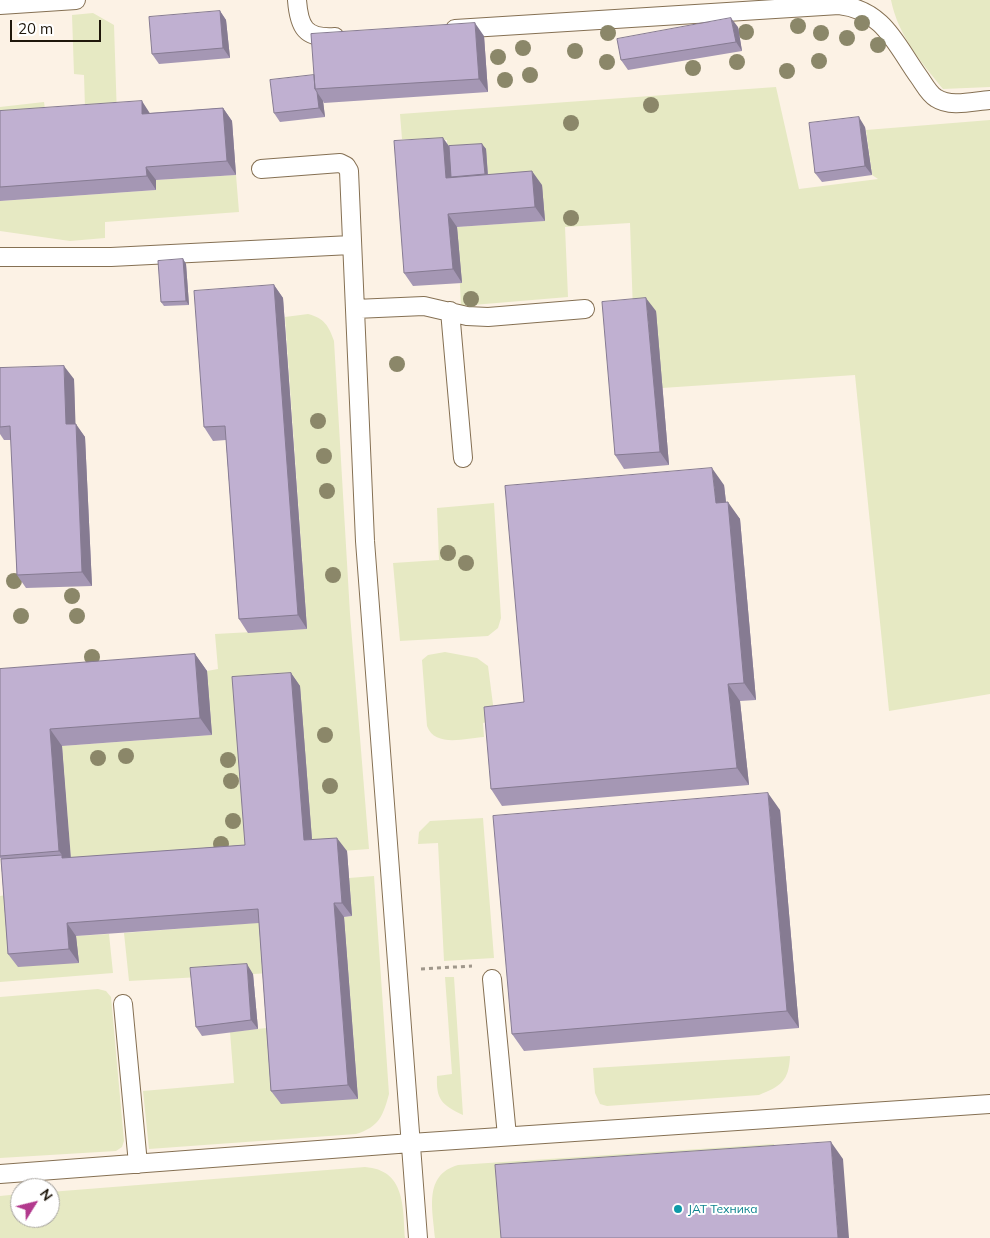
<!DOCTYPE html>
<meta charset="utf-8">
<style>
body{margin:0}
#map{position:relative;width:990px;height:1238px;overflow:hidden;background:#fcf2e5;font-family:Mulish,sans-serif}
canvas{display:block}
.north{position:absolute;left:10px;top:1178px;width:50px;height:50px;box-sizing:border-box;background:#fff;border:1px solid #a5a29d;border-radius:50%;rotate:54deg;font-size:14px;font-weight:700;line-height:20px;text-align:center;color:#1f170b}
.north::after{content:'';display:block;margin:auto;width:18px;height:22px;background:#b2398d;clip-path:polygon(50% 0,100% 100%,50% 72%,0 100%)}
.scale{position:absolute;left:10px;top:20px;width:91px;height:22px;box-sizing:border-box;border:2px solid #1f170b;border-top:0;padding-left:6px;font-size:15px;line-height:18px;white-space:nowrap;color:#1f170b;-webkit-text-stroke:4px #fff;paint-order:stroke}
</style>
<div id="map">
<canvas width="990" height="1238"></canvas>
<div class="north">N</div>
<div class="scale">20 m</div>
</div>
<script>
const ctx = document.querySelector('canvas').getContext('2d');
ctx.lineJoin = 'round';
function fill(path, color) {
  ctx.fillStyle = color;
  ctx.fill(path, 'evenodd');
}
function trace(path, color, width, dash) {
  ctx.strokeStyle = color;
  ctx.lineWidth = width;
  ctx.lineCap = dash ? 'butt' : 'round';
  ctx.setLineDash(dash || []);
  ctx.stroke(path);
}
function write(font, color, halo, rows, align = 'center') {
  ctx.font = font + ' Mulish,sans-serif';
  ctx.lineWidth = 4;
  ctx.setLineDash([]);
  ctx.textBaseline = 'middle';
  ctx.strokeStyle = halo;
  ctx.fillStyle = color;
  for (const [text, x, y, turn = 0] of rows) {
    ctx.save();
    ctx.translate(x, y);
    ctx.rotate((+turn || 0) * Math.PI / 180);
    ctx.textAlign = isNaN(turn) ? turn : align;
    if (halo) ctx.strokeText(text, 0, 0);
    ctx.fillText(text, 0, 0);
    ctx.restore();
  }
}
fill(new Path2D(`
 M891,0H990V87L943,89C921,62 898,35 891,0Z
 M93,13L114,25L117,117L0,126V107L44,102L45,109L85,108L84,75L74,74L72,15Z
 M776,87L799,189L878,179L872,175L866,130L990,120V694L889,711L855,375L662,388L633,313L630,223L565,227L568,297L461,306L457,227L544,221L447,152V140L402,139L400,114Z
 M236,175L239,212L105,222V238L70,241L0,231V201L156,190V180Z
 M308,314C324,318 329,326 334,341L350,614L369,849L72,871L62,746L212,735L207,671L218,669L215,634L307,629L285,317Z
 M494,503L501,618L498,628L488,636L400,641L393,563L439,560L437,508Z
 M445,652L477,658L488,666L495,720L483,723L484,737C466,738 435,748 427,726L422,660L428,655Z
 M483,818L494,958L444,961L438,843L418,844L419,832L430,821Z
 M374,876L389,1094C383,1116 379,1127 356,1134L149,1149L143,1091L234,1083L230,1032L275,1027L358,1099L344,917L352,916L349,878Z
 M12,894L76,936L109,934L113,973L0,982V896Z
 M267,922L271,973L129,981L124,933Z
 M445,977H454L463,1115C442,1105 436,1100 437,1076L452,1074Z
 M98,989L106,991L111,997L124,1141L122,1147L116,1151L0,1158V997Z
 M790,1056C789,1081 781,1086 759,1095L607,1106L600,1104L595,1093L593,1068Z
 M774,1144L776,1163L511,1238H435C433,1210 423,1175 458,1165Z
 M365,1167C405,1170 403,1206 405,1238H0V1196L20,1194V1218H50V1192Z`), '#e6e9c3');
const service = new Path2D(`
 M297,0C299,27 305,39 335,37
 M0,5L76,0
 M455,29L839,5C884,10 896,45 919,77C924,84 929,94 936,98C951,108 974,101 990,100
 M261,169L340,163L346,166L349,171L365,541L418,1238
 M0,257H111L351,245
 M355,309L424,306L467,316L488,317L585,309
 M450,311L463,458
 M492,979L507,1136
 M123,1004L138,1164
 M0,1174L411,1143L990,1104`);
trace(service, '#857053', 20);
trace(new Path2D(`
 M421,969L472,966`), '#a0978b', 3, [4, 4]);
trace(service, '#fff', 18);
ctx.fillStyle = '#8b8769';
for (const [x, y] of [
 [862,23],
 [798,26],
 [746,32],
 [608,33],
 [821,33],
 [847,38],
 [878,45],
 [523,48],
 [575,51],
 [498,57],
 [819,61],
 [607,62],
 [737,62],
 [693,68],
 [787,71],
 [530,75],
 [505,80],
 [651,105],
 [571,123],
 [571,218],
 [471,299],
 [397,364],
 [318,421],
 [324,456],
 [327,491],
 [448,553],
 [466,563],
 [333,575],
 [14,581],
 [72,596],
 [21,616],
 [77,616],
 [92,657],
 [325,735],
 [126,756],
 [98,758],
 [228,760],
 [231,781],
 [330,786],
 [233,821],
 [221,844]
]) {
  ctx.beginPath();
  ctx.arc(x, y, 8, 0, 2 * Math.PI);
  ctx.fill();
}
fill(new Path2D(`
 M220,11L226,20L230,58L159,64L152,54Z
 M738,27L742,51L628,70L621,60Z
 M484,36L488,92L324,103L323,101L325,117L280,122L274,113L314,75Z
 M223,108L232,121L236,175L156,180V190L0,201V111L150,113Z
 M865,127L872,175L822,182L815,173Z
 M443,138L449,146L482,144L486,149L488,175L542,185L545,221L457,227L462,283L413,286L404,273Z
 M183,259L186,264L189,305L164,306L161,302Z
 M274,285L283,298L307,629L248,633L239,619L226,440L213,441L204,427Z
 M656,311L669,465L624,469L615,455Z
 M0,368L74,379L75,424L85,437L92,586L26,588L17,575L11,440H4L0,434Z
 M724,485L726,502L740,519L756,700L740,701L749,785L502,806L491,789L524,702Z
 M195,654L207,671L212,735L62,746L70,858L245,845L291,673L300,686L312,839L347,851L352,916L344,917L358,1099L281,1104L271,1091L259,923L76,936L79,963L18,967L8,954L1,859L0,858V669Z
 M780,810L799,1028L524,1051L512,1034Z
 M253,974L258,1029L202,1036L196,1027Z`), '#a597b4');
fill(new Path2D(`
 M220,11L226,20L230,58L223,48Z
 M731,18L738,27L742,51L736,42Z
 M475,23L484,36L488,92L479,79Z
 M317,92L323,101L325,117L319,108Z
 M142,101L151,115L142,114Z
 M223,108L232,121L236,175L227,161Z
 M859,117L865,127L872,175L865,166Z
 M443,138L452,151L454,181L446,178Z
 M482,144L486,149L488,179L485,174Z
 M146,167L156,180V190L147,176Z
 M532,171L542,185L545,221L535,207Z
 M448,214L457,227L462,283L453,269Z
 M183,259L186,264L189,305L186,301Z
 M274,285L283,298L307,629L298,615Z
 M646,298L656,311L669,465L660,452Z
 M64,366L74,379L76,438L66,424Z
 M76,424L85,437L92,586L82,572Z
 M712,468L724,485L728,520L716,503Z
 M728,502L740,519L756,700L744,683Z
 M195,654L207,671L212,735L200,718Z
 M291,673L300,686L313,853L304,840Z
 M728,684L740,701L749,785L737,768Z
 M50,729L62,746L72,871L62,858V855L59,851Z
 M768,793L780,810L799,1028L787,1011Z
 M337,838L347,851L352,916L342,903Z
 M334,903L344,917L358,1099L348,1085Z
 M67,923L76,936L79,963L69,949Z
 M247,964L253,974L258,1029L251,1020Z
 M831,1142L843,1159L849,1238H838Z`), '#867b92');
const building = new Path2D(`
 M220,11L223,48L152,54L149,17Z
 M731,18L736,42L621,60L617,39Z
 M475,23L479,79L315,89L311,34Z
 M314,75L315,89L317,92L319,108L274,113L270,80Z
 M142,101V114L223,108L227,161L146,167L147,176L0,187V111Z
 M859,117L865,166L815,173L809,123Z
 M443,138L446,178L532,171L535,207L448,214L453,269L404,273L394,141Z
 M482,144L485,174L451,177L449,146Z
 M183,259L186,301L161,302L158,261Z
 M274,285L298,615L239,619L225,426L204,427L194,291Z
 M646,298L660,452L615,455L602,302Z
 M64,366L66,424H76L82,572L17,575L10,426L0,427V368Z
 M712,468L716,503L728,502L744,683L728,684L737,768L491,789L484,707L524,702L505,486Z
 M195,654L200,718L50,729L59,851L0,856V669Z
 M291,673L304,840L337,838L342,903H334L348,1085L271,1091L258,909L67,923L69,949L8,954L1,859L62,855V858L245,845L232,677Z
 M768,793L787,1011L512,1034L493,816Z
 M247,964L251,1020L196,1027L190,968Z
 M831,1142L838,1238H501L495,1165Z`);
fill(building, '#c0b0d1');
trace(building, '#867b92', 1);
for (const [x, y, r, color] of [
 [678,1209,5,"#0f9aa8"]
]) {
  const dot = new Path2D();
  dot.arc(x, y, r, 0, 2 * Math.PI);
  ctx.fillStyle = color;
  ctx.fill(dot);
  trace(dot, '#fff', 2);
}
write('12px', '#0d838f', '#fff', [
 ["ЈАТ Техника",688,1209]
], 'left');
</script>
